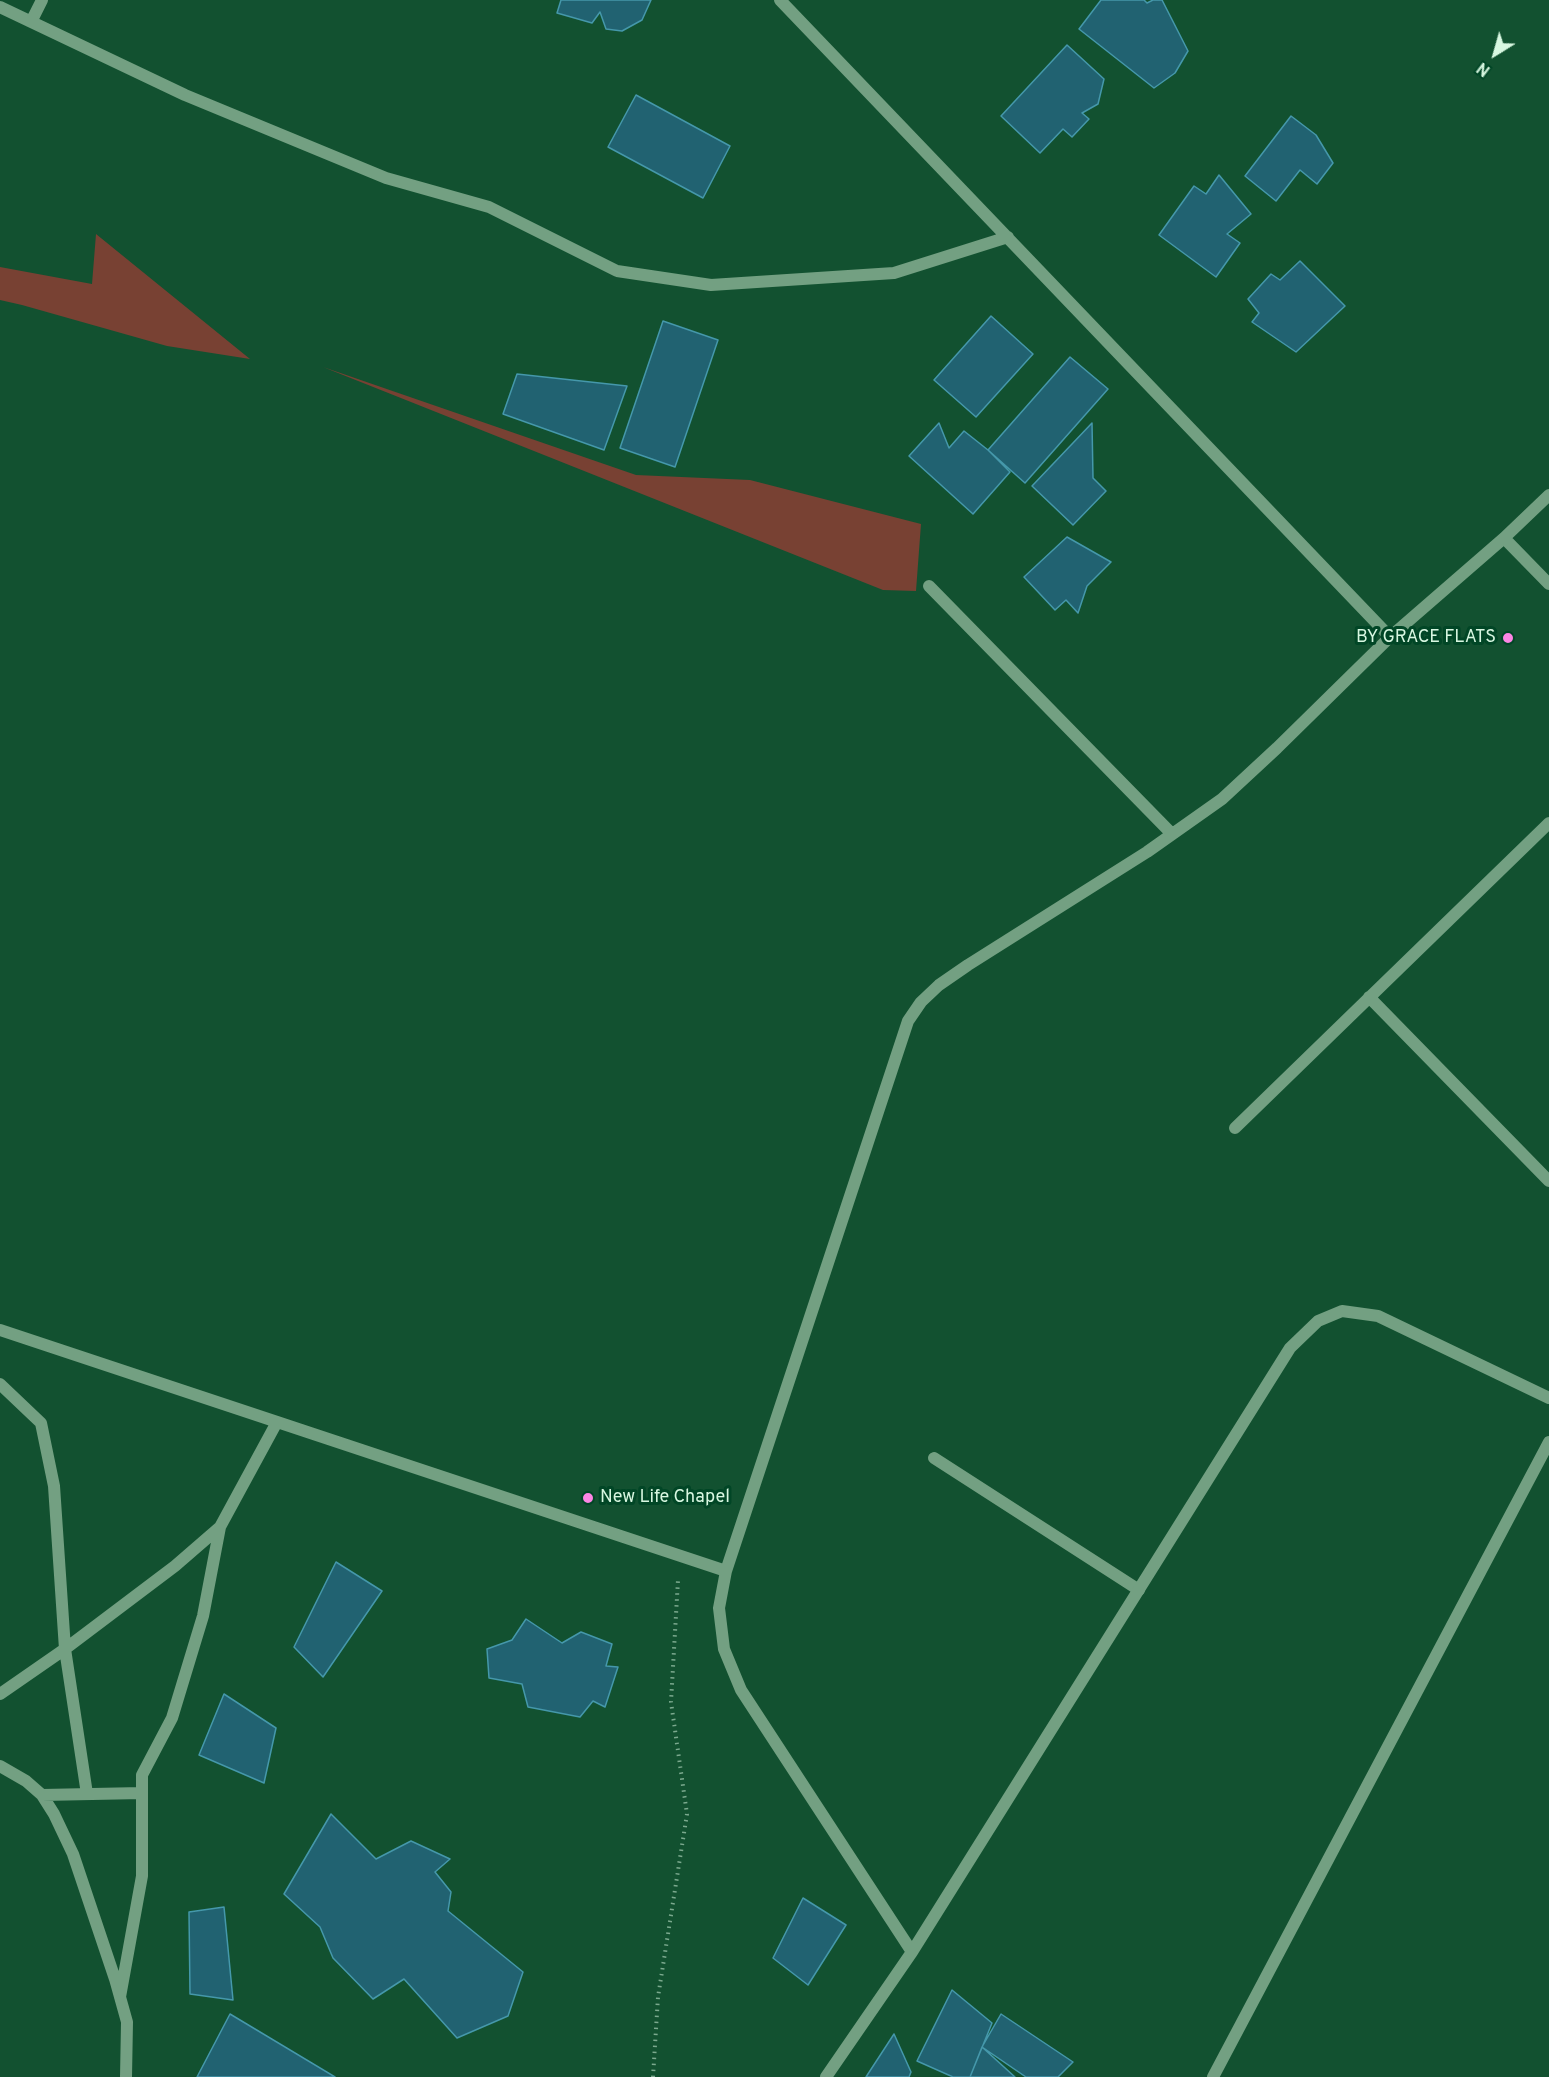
<!DOCTYPE html>
<style>
body{margin:0}
#map{position:relative;width:1549px;height:2077px;overflow:hidden;background:#125130;font-family:Overpass,sans-serif}
canvas{display:block}
.north{position:absolute;left:1465px;top:24px;width:60px;height:60px;-webkit-text-stroke:4px #014626;paint-order:stroke;rotate:217deg;font-size:16px;font-weight:700;line-height:24px;text-align:center;color:#d8f7e1}
.north::after{content:'';display:block;margin:auto;width:21px;height:27px;background:#d8f7e1;clip-path:polygon(50% 0,100% 100%,50% 72%,0 100%)}
</style>
<div id="map">
<canvas width="1549" height="2077"></canvas>
<div class="north">N</div>
</div>
<script>
const ctx = document.querySelector('canvas').getContext('2d');
ctx.lineJoin = 'round';
function fill(path, color) {
  ctx.fillStyle = color;
  ctx.fill(path, 'evenodd');
}
function trace(path, color, width, dash) {
  ctx.strokeStyle = color;
  ctx.lineWidth = width;
  ctx.lineCap = dash ? 'butt' : 'round';
  ctx.setLineDash(dash || []);
  ctx.stroke(path);
}
function write(font, color, halo, rows, align = 'center') {
  ctx.font = font + ' Overpass,sans-serif';
  ctx.lineWidth = 6;
  ctx.setLineDash([]);
  ctx.textBaseline = 'middle';
  ctx.strokeStyle = halo;
  ctx.fillStyle = color;
  for (const [text, x, y, turn = 0] of rows) {
    ctx.save();
    ctx.translate(x, y);
    ctx.rotate((+turn || 0) * Math.PI / 180);
    ctx.textAlign = isNaN(turn) ? turn : align;
    if (halo) ctx.strokeText(text, 0, 0);
    ctx.fillText(text, 0, 0);
    ctx.restore();
  }
}
fill(new Path2D(`
 M96,234L250,359L167,346L22,305L0,300V267L92,284Z
 M323,367L636,475L750,480L921,524L916,591L883,590Z`), '#784133');
const building = new Path2D(`
 M561,0H651L642,20L622,31L606,29L600,12L592,23L557,13Z
 M1101,0H1144L1147,3L1153,0H1162L1188,51L1175,73L1154,88L1079,29Z
 M1067,45L1104,79L1098,104L1082,113L1089,119L1072,137L1063,129L1040,153L1001,116Z
 M636,95L730,146L703,198L608,147Z
 M1291,116L1316,135L1333,163L1317,184L1300,170L1276,201L1245,176Z
 M1219,175L1251,214L1227,234L1240,243L1216,277L1159,235L1194,186L1206,194Z
 M1300,261L1345,306L1296,352L1252,322L1259,313L1248,299L1271,274L1280,280Z
 M991,316L1033,354L976,417L934,380Z
 M663,321L718,340L675,467L620,448Z
 M1070,357L1108,389L1025,483L988,450Z
 M517,374L627,386L604,450L503,414Z
 M939,423L949,448L964,431L988,450L1010,472L973,514L909,456Z
 M1092,423L1093,478L1106,491L1073,525L1032,486Z
 M1067,537L1111,562L1087,586L1078,613L1066,600L1055,610L1024,577Z
 M336,1562L382,1591L323,1677L294,1647Z
 M526,1619L562,1643L581,1632L612,1644L606,1666L618,1667L605,1707L593,1701L580,1717L528,1707L522,1684L489,1678L487,1649L512,1640Z
 M224,1694L276,1728L264,1783L199,1755Z
 M331,1814L376,1859L411,1841L450,1859L435,1872L451,1892L448,1911L523,1972L508,2016L457,2038L404,1979L373,1999L333,1958L320,1927L284,1894Z
 M803,1898L846,1925L808,1985L773,1958Z
 M224,1907L233,2000L190,1994L189,1912Z
 M952,1990L992,2023L970,2077H953L917,2061Z
 M230,2014L335,2077H197Z
 M1001,2014L1073,2062L1058,2077H1026L982,2047Z
 M894,2034L911,2072L909,2077H866Z
 M982,2047L1015,2077H970Z`);
fill(building, '#216271');
trace(building, '#4598ab', 1.5);
trace(new Path2D(`
 M653,2077L658,1997L687,1814L671,1702L678,1580`), '#7ba98e', 4, [1.5, 4.5]);
trace(new Path2D(`
 M934,1458L1139,1590`), '#73a082', 12);
trace(new Path2D(`
 M780,0L1390,637
 M0,7L185,95L386,178L489,207L617,271L711,285L894,273L1008,237
 M31,22L42,0
 M1504,538L1549,584
 M929,586L1172,834
 M1369,997L1549,1181
 M1235,1128L1549,823
 M0,1330L726,1571
 M0,1384L41,1423L54,1486L65,1649L87,1794
 M0,1694L65,1649L175,1566L220,1527L277,1422
 M0,1766L26,1781L42,1795L54,1814L73,1854L115,1979L127,2022L126,2077
 M42,1795L142,1793
 M912,1952L1290,1348L1318,1321L1342,1311L1378,1316L1549,1398
 M120,1997L142,1876V1775L172,1718L203,1616L220,1527
 M826,2077L912,1952L741,1690L724,1649L719,1608L726,1571L908,1021L921,1002L939,985L968,965L1147,852L1222,799L1277,748L1390,637L1504,538L1549,495
 M1213,2077L1549,1442`), '#73a082', 12);
for (const [x, y, r, color] of [
 [1508,638,6,"#fc86e4"],
 [588,1498,6,"#fc86e4"]
]) {
  const dot = new Path2D();
  dot.arc(x, y, r, 0, 2 * Math.PI);
  ctx.fillStyle = color;
  ctx.fill(dot);
  trace(dot, '#014626', 2);
}
write('18px', '#d8f7e1', '#014626', [
 ["BY GRACE FLATS",1496,638],
 ["New Life Chapel",600,1498,"left"]
], 'right');
</script>
